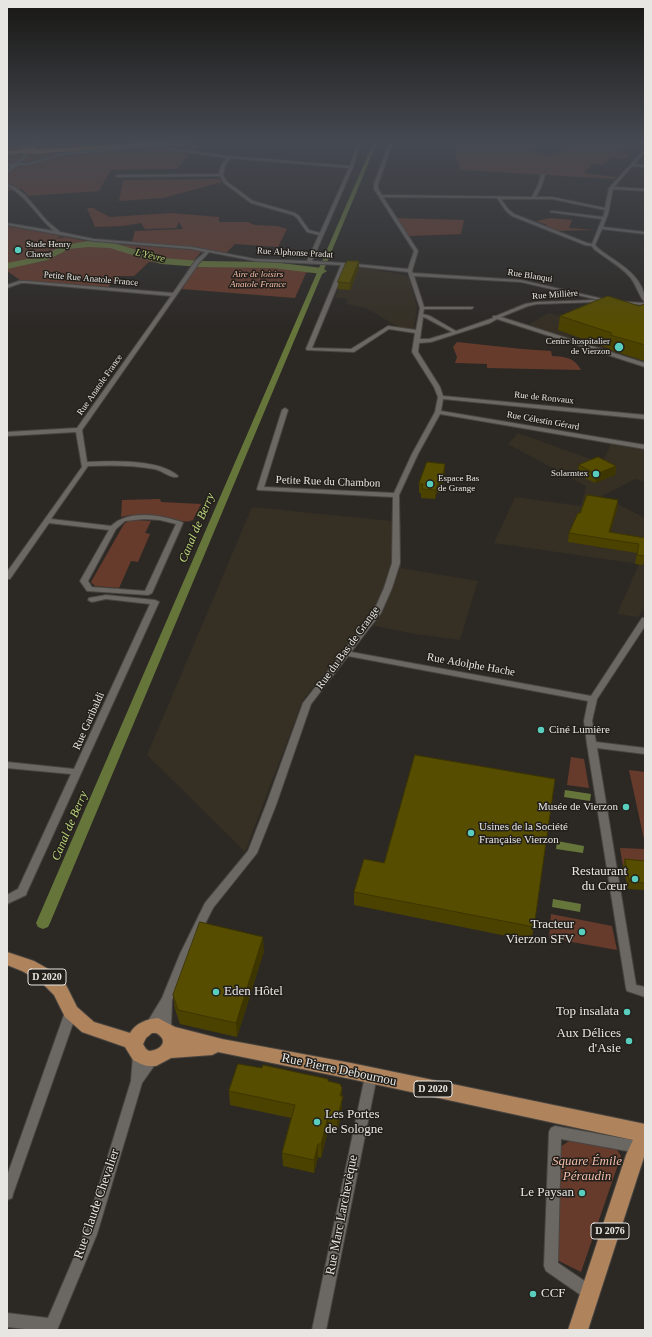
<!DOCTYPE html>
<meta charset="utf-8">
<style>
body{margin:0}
#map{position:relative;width:652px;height:1337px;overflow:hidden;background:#2c2925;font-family:Georgia,serif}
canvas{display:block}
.frame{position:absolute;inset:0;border:8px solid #e8e6e3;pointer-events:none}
</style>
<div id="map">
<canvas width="652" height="1337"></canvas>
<div class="frame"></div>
</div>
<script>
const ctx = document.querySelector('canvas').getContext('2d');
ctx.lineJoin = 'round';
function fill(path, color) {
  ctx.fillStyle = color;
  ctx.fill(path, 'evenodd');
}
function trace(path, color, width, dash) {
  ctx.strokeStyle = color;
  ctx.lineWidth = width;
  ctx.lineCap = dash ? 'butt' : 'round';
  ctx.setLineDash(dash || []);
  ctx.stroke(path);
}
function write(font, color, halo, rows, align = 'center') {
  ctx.font = font + ' Georgia,serif';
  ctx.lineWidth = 3;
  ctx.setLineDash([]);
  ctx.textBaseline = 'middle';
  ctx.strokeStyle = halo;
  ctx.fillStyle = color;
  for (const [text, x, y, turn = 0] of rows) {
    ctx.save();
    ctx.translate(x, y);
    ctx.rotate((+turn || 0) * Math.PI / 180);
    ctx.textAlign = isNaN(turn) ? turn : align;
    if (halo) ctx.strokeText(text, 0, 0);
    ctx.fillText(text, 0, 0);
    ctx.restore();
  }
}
fill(new Path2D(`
 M346,267H360L404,275L409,278L417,307L414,329L400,328L366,308L347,304L348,299L335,298Z
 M587,302L645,306V364L526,326L549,313L573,320Z
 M518,433L602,463L611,444L645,450V482L635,479L602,496L645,518V607L638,617L617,614L639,564L494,543L515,497L581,506L586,486L508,444Z
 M252,507L401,522V568L478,581L460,640L415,634L365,624L303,700L245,852L147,755Z`), '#352f24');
fill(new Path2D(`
 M7,143H199L177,169L111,170L99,191L28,196L22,189L7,191Z
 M454,143H540L532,150L550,155L584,143H645V147L643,149L626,148L621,153L630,154L626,159L611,157L603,165L592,164L583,173L616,177L614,179L461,170L456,159Z
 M220,179L222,182L163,198L119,201L123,180Z
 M87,208H93L110,217L171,213L219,217V222H248L254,225L277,226L287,229L278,247L235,244L226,253L194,247L132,242L135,231L183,229L179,222L176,228L145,229L141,223L123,226L95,227Z
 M396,218L464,220L461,234L408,236Z
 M550,218L572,220L569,228L595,230L555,231L545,226L547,225L536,221Z
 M7,226L62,236L55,239L65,237L92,242L67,246L35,259L7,265Z
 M114,244L196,250L201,252L190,265L149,262L134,276H120L107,288L20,280L7,271V268L45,261L58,255L68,247L74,246H98Z
 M259,265L310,272L306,273L295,298L182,289L196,266Z
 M457,342L522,349L551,351L552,356C565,357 574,357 581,370L487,368V364L455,363L457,357L453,347Z
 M160,499L161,502L201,504L193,520C185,523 182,521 175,519C160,515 136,513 121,517L122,500Z
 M135,520L151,521L145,533L150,534L138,562L131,561L119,588L95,586L91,582L124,524L128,521Z
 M571,757L584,759L589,788L567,785Z
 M629,770L645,772V844Z
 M620,848L645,849V868L623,866Z
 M551,914L612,926L617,950L549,938Z
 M574,1138L615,1147L621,1156L581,1272L557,1260L560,1147Z`), '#673b2c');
fill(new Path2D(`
 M565,790L591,794L590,801L564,797Z
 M557,841L584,846L583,853L556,849Z
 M553,899L581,904L580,912L552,907Z`), '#66763a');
fill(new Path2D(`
 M373,143H377L50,923L48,927L43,929L38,927L36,923Z`), '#66763a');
fill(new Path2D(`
 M88,241L111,242L162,258L201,261L273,262L322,268L327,271L322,274L273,268L201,267L161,264L110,248L88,247L69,249L48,260L7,269V263L42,256L64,245Z`), '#66763a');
const street = new Path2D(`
 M32,143H36L26,158L19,163H28L63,153L178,143H192L158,147L229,156L350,166L357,144L356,143H360L353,167L312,261L344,263L408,269L414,251L374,189V184L389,143H393L378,184V189L382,195L532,197L538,185L541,175L543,174L545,175L542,185L536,197H552L605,208L609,188L645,149V152L634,164L645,165V167L632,166L614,187L645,189V191L613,189L608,214L603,227L645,232V234L602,229L595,245C599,250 605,253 610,257C627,268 645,281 645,302C640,299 636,283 629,276C619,265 605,258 594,249L592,246L585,245L512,216L506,211L497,198L383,197L418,251L412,271L413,273L521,280L612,301L645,303V305L612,303L521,282L414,276L424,307H473V308L471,309H424L423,314L430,316L456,331L493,318V316H496L525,304L537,302L597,300V301L595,302L537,304L528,306L501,317L645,363V367L497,319L490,323L431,342L419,343L418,352L440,387L443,396L645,415V419L443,399L441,411L645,445V449L440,414L418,454L399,495L400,563L392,588L381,613L351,652L591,696L642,618H645V626L597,699L592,721L596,742L645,748V754L597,748L636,985L645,987V997L627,991L626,988L587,744L584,721L588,701L348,656L311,704L276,805L257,853L213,908L190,954L172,1000L171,1028L169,1031L165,1033L161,1031L159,1028L160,1021C156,1027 155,1032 147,1029L145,1026L162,998L180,954L205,903L248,851L266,805L303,703L373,613L384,588L392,563L393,497L258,490L257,489L282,410L285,408L288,410L264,487L394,493L412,454L435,412L438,397L434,387L412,352L415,333L389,329L354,352L307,350L306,349L341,265L255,261L209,252L199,263L82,430L87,462C112,461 159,459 178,476L177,477C169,478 162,470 154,469C133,465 110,465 88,466L51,519L111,526C129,509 161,515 182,522L183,523L152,593L148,595L87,591L80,581L109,530L49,523L10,579H7V572L82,467L76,432L7,436V432L77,428L171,296L26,283H21L7,288V285L19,281H26L173,293L195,261L205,252L192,249L94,241L7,225V223L54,231C37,217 27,196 7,186V184L15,187L25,195L47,221L60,232L94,239L192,247L255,259L307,261L319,235L307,232L297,218L293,215L251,203L224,183L220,176L118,177L116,176L118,175L219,174L221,166L227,158L152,147L63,155L28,165L16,166L7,174V171L11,166H7V164C21,163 25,154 32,143ZM230,158L349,168L320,233L309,230L299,216L295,213L253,201L226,181L223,175L225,166ZM501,199H552L605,210L603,217L552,211L550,212L602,219L592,244L587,243L514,214L508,209ZM346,265L408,272L420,308L416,330L388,326L351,349L312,348ZM423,317L426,318L452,332L429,339H420ZM144,519L160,520L176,524L145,591L92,587L88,581L116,529L125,521Z
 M106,595L155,600L159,602L27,892L26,895L7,904V895L18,889L71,774L7,768V762L74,769L150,604L106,599L92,602L88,600L89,598Z
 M71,1007L75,1009L77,1012L13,1194L12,1198L7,1200V1176L65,1012L67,1009Z
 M139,1050L143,1051L145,1055L144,1062L149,1055L153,1054L157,1055L159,1059L142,1083L97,1234L57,1330H34L7,1327V1313L48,1318L84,1234L131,1081L133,1055L135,1051Z
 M371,1071L375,1072L377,1076L326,1330H312L365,1076L367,1072Z
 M555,1126L638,1141L642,1143L644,1147L642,1151L638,1153L561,1139L558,1263L595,1288L597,1293L595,1298L590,1300L585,1298L546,1271L544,1266L549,1132L551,1128Z`);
const primary = new Path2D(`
 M7,952L34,961L52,971L66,985L77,1007L94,1022L130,1033C136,1023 147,1019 158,1018L175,1027L222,1039L351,1063L645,1124V1154L588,1330H568L626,1155L633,1140L351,1079L218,1052L212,1055L171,1058L156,1066H147L141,1064L133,1060L125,1047L82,1032L65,1017L54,995L40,981L22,971L7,965ZM152,1033H156C169,1040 162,1050 149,1051L146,1049L143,1044L146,1038Z`);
const highway = new Path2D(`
 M142,143H167L165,144L32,154L29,152L32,150Z
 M7,151L25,150L28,152L7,155Z`);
trace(street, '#484541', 2);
trace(primary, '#484541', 2);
trace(highway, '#484541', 2);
fill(street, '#6b6762');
fill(primary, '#af835c');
fill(highway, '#dd9558');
const highwayBridge = new Path2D(`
 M24,151L34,150`);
trace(highwayBridge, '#484541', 6, []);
trace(highwayBridge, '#dd9558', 5.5);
fill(new Path2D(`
 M359,268L350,290L338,289V282Z
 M645,304V361L607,349L608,348L558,330L560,316L639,306Z
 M445,464V473L440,493L437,492L435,499L421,498V493H419V484Z
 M579,465L616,466L615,475L595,483L577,474Z
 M618,500L617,509L610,532L645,538V557L643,565L635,564L637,553L568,542L569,533L580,513Z
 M625,859L645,861V890L628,889L623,866Z
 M384,863L534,927L531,941L354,905V892Z
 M264,951L237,1037L180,1024L175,1009L173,995Z
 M328,1081L342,1088V1110L337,1133L328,1131L321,1158L318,1157L314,1173L283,1166L282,1153L291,1118L230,1105L229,1091Z`), '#4b4200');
fill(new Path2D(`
 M359,261V268L350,290V283Z
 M445,464V473L440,493L441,484Z
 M616,466L615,475L595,483L596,474Z
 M438,483L437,492L435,499L436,490Z
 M618,500L617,509L608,541L609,532Z
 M263,937L264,951L237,1037L236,1023Z
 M342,1088V1110L337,1133V1119Z
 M328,1117V1131L321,1158V1144Z
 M318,1144V1157L314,1173V1160Z`), '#3d3600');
const building = new Path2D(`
 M347,261H359L350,283L338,282Z
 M608,296L639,306L645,304V345L610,335L612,333L560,316Z
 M598,457L616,466L596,474L579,465Z
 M427,462L445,464L441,484L438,483L436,490L422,489L423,484H419Z
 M587,495L618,500L609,532L645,538V556L637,555L639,544L569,533L578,513H580Z
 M415,755L555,779L534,927L354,892L364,859L384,863Z
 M625,859L645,861V883L630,882Z
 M200,922L263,937L236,1023L178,1010L173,995Z
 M238,1064L262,1068L263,1065L328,1079V1081L340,1084L342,1088L340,1096H343L337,1119L328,1117L321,1144H318L314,1160L282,1153L295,1105L229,1091Z`);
fill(building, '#574d00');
trace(building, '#3d3600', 1);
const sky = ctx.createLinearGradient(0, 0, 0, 330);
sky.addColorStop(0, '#181714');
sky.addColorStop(0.43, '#454951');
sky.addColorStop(1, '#45495100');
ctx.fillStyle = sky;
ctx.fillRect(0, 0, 652, 330);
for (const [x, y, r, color] of [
 [18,250,4,"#59cebe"],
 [619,347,5,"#59cebe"],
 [596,474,4,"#59cebe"],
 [430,484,4,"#59cebe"],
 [541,730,4,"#59cebe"],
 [626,807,4,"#59cebe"],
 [471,833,4,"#59cebe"],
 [635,879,4,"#59cebe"],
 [582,932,4,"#59cebe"],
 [216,992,4,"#59cebe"],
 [627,1012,4,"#59cebe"],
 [629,1041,4,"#59cebe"],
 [317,1122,4,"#59cebe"],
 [582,1193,4,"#59cebe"],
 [533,1294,4,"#59cebe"]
]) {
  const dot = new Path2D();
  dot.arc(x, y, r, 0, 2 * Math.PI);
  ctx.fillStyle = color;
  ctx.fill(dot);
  trace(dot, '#23201b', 1.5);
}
write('9px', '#e8e6e3', '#23201b', [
 ["Stade Henry",26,245],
 ["Chavet",26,255],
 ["Centre hospitalier",610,342,"right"],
 ["de Vierzon",610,352,"right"],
 ["Solarmtex",588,474,"right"],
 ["Espace Bas",438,479],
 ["de Grange",438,489]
], 'left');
write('9px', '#e8e6e3', '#23201b', [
 ["Rue Alphonse Pradat",295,253,3],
 ["Rue Blanqui",530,276,9],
 ["Petite Rue Anatole France",91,279,5],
 ["Rue Millière",555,295,-4],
 ["Rue Anatole France",100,385,-55],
 ["Rue de Ronvaux",544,398,6],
 ["Rue Célestin Gérard",543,421,10]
]);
write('italic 9px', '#f3bba8', '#23201b', [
 ["Aire de loisirs",258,275],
 ["Anatole France",258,285]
]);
write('italic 10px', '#bcd57c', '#23201b', [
 ["L'Yèvre",150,256,14]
]);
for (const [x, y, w] of [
 [47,977,38],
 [433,1089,38],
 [610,1231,38]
]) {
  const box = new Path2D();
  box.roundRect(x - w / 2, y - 8, w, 16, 3);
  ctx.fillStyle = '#23201b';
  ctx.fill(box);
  trace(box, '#e8e6e3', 1);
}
write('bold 10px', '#e8e6e3', null, [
 ["D 2020",47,977],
 ["D 2020",433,1089],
 ["D 2076",610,1231]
]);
write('11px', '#e8e6e3', '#23201b', [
 ["Petite Rue du Chambon",328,482,2],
 ["Rue du Bas de Grange",348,648,-54],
 ["Rue Adolphe Hache",471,665,10],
 ["Rue Garibaldi",89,721,-66]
]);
write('11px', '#e8e6e3', '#23201b', [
 ["Ciné Lumière",549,730],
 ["Musée de Vierzon",618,807,"right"],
 ["Usines de la Société",479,827],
 ["Française Vierzon",479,840]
], 'left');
write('italic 12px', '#bcd57c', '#23201b', [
 ["Canal de Berry",197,528,-67],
 ["Canal de Berry",70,826,-67]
]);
write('13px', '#e8e6e3', '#23201b', [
 ["Restaurant",627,872],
 ["du Cœur",627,887],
 ["Tracteur",574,925],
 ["Vierzon SFV",574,940],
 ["Eden Hôtel",224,992,"left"],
 ["Top insalata",619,1012],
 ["Aux Délices",621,1034],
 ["d'Asie",621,1049],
 ["Les Portes",325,1115,"left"],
 ["de Sologne",325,1130,"left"],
 ["Le Paysan",574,1193],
 ["CCF",541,1294,"left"]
], 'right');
write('13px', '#e8e6e3', '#23201b', [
 ["Rue Pierre Debournou",339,1070,12],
 ["Rue Claude Chevalier",97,1204,-71],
 ["Rue Marc Larchevèque",342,1215,-79]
]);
write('italic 13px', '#f3bba8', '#23201b', [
 ["Square Émile",587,1162],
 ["Péraudin",587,1177]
]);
</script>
